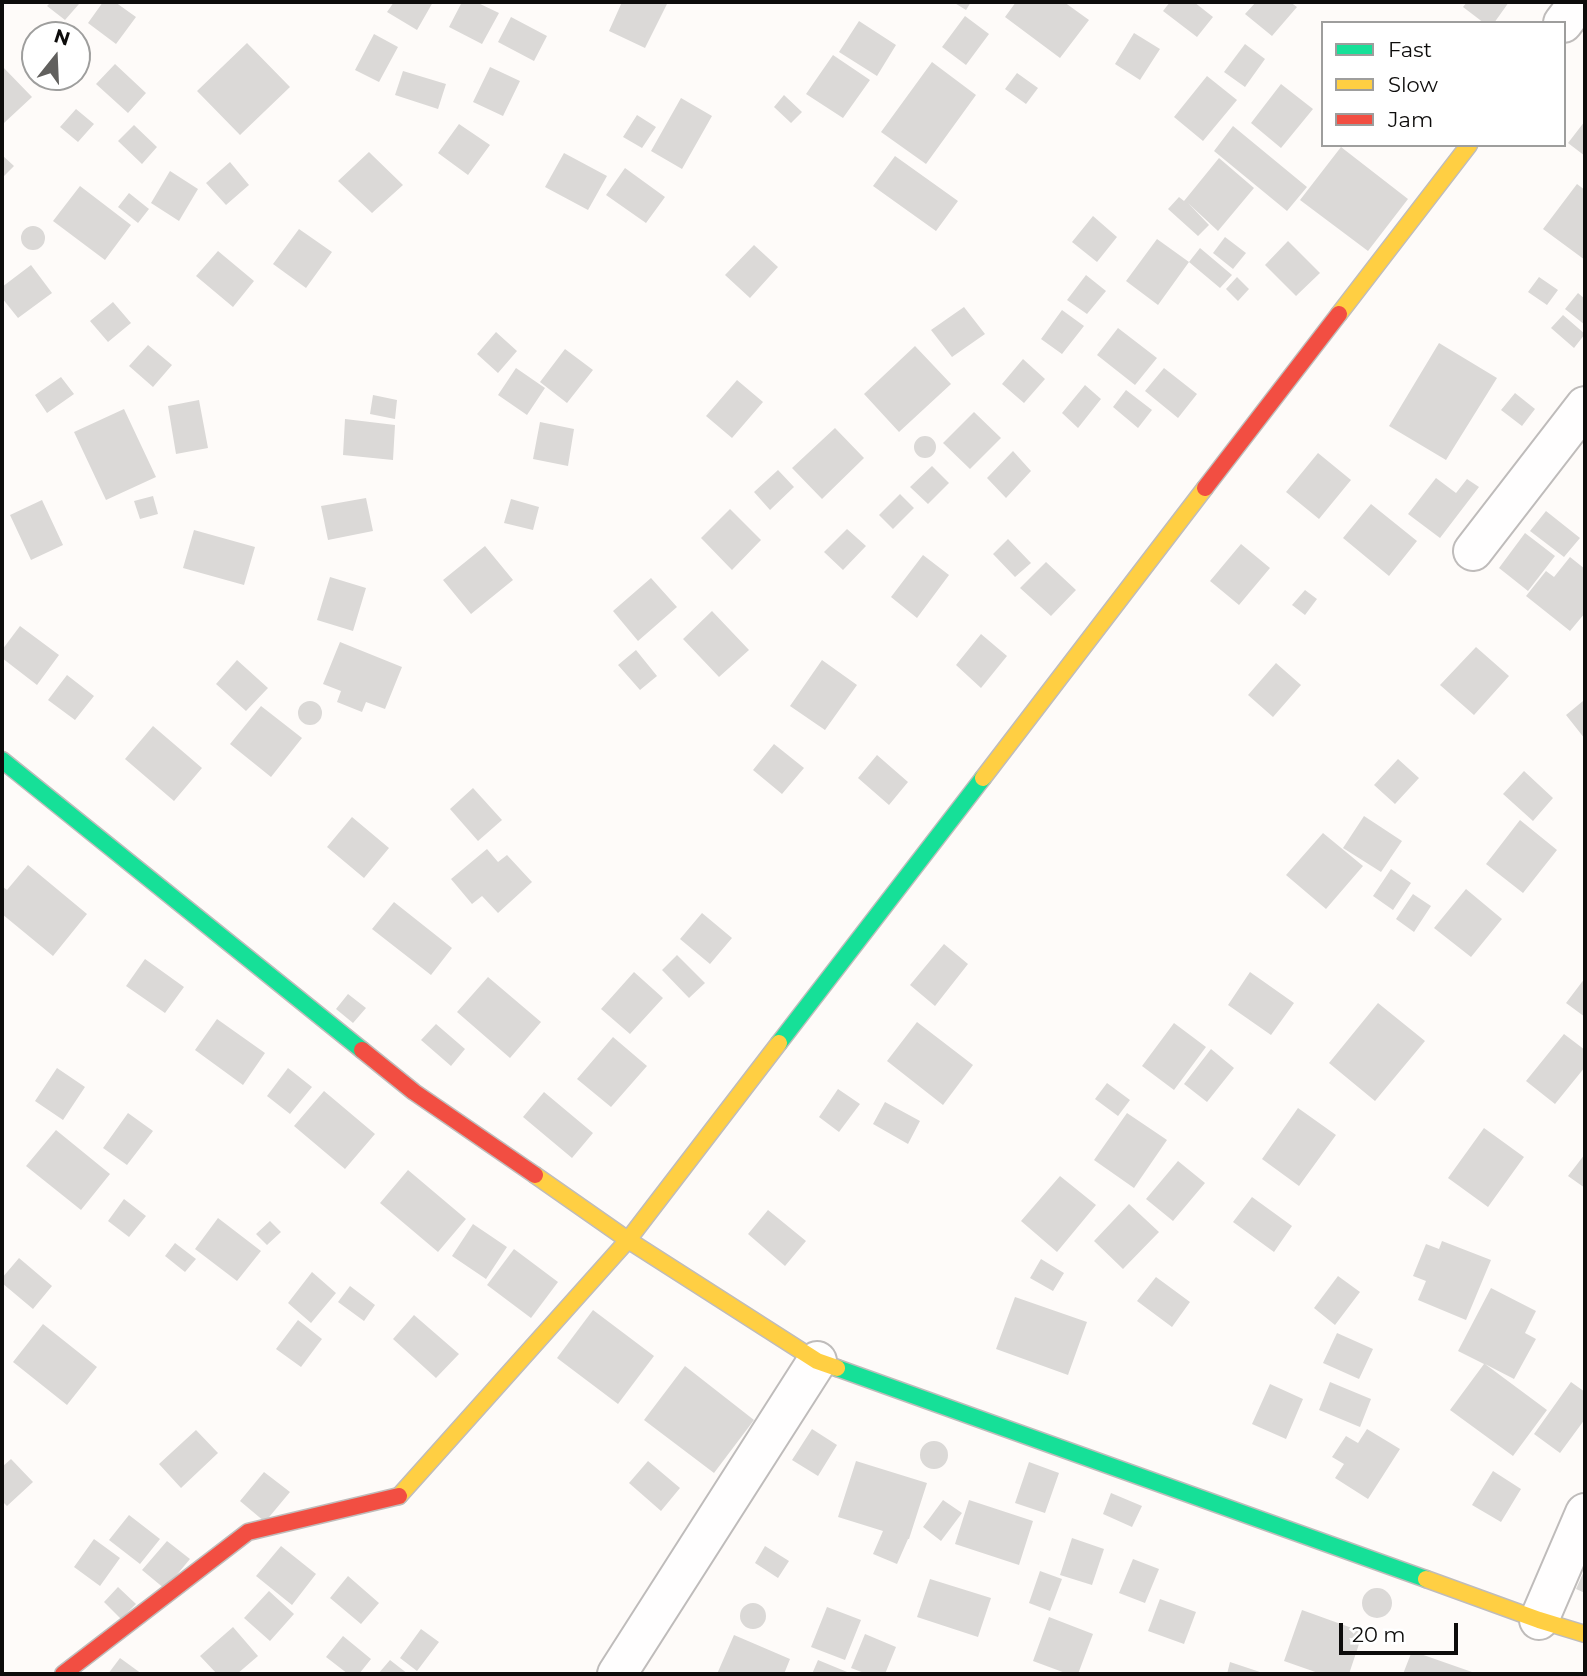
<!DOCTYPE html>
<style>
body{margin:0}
#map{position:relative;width:1587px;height:1676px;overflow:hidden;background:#fefbf9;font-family:Montserrat,sans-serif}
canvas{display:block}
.frame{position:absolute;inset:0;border:4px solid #0d0c0b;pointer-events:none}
.legend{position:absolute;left:1321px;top:21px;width:245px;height:126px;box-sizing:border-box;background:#fff;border:2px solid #9e9e9d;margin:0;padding:9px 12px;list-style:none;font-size:21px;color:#0d0c0b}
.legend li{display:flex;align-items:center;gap:14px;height:35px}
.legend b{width:35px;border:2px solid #9e9e9d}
.north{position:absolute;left:21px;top:21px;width:70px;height:70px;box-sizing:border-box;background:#fff;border:2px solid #9e9e9d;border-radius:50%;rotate:18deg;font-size:19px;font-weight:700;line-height:28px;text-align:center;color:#0d0c0b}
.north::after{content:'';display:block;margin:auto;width:24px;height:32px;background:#61605e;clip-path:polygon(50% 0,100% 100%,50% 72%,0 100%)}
.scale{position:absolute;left:1339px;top:1623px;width:119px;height:32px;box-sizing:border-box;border:4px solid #0d0c0b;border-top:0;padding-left:9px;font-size:21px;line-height:24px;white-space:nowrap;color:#0d0c0b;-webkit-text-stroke:5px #fff;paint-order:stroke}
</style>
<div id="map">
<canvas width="1587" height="1676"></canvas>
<div class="frame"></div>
<ul class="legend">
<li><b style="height:9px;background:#16e098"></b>Fast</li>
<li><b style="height:9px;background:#ffcf43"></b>Slow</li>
<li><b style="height:9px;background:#f24e42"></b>Jam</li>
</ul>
<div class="north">N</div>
<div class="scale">20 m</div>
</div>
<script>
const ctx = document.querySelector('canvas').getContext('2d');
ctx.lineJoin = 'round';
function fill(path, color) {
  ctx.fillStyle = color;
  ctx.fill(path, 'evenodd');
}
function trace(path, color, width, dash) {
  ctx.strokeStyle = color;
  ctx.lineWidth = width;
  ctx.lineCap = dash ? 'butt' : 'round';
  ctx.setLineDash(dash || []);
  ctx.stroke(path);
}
fill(new Path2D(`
 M51,2H76L79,4L65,20L47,6Z
 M103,2H115L136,17L116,44L88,23Z
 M394,2H433L417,30L387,12Z
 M462,2H476L499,13L482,44L449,27Z
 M622,2H668L645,48L609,31Z
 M953,2H971L966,10Z
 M1016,2H1064L1089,20L1060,58L1005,17Z
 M1170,2H1194L1213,17L1197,37L1163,11Z
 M1256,2H1290L1297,7L1272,36L1245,14Z
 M1467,2H1509L1494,23H1484L1463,7Z
 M965,16L989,34L966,65L942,47Z
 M511,17L547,36L534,61L498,42Z
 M859,21L896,45L877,76L839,52Z
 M1134,33L1160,49L1140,80L1115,64Z
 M374,34L398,47L379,82L355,70Z
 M247,43L290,87L240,135L197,91Z
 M1245,44L1265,59L1245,87L1224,72Z
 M833,55L870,80L843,118L806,94Z
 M932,62L976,95L926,164L881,132Z
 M115,64L146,93L128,113L96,84Z
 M2,66L32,97L4,123L2,120Z
 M490,67L520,81L503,116L473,102Z
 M403,71L446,84L438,109L395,95Z
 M1017,73L1038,88L1026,104L1005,89Z
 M1207,76L1237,100L1203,141L1174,117Z
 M1281,84L1313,109L1281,148L1251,123Z
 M784,95L802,112L791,123L774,107Z
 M681,98L712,116L682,169L651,151Z
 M76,109L94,124L78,142L60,127Z
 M637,115L656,127L642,148L623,137Z
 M1585,121V156L1568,143Z
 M459,124L490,145L468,175L438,153Z
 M134,125L157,147L142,164L118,141Z
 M1233,126L1307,187L1287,211L1214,151Z
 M1341,147L1408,199L1368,251L1300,200Z
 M369,152L403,185L372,213L338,181Z
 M564,153L607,176L588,210L545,187Z
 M2,155L14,166L2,178Z
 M895,156L958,201L936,231L873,186Z
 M1219,158L1254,188L1218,231L1188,203L1209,225L1198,236L1168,209L1179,197L1184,201Z
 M230,162L249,185L226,205L206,183Z
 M625,168L665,197L646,223L606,195Z
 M170,171L198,189L179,221L151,203Z
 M1577,184L1585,190V260L1543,229Z
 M80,186L131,225L105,260L53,221Z
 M129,193L149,209L138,223L118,207Z
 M1093,216L1117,237L1097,262L1072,242Z
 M21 238a12 12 0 1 1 24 0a12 12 0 1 1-24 0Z
 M299,229L332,252L306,288L273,264Z
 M1225,237L1246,253L1233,269L1213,253Z
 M1157,239L1189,262L1158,305L1126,281Z
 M1288,241L1320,273L1296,296L1265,265Z
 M754,245L778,267L750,298L725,275Z
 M1200,248L1232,275L1220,288L1189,262Z
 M218,251L254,281L233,307L196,276Z
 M31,265L52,293L18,318L2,298V287Z
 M1086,275L1106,291L1087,314L1067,300Z
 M1237,277L1249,289L1238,301L1226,289Z
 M1539,277L1558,290L1547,305L1528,292Z
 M1578,293L1585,299V325L1565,309Z
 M113,302L131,323L108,342L90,321Z
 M964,307L985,334L952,357L931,330Z
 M1062,310L1084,326L1062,354L1041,339Z
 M1563,315L1585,334L1574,348L1551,328Z
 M1118,328L1157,358L1135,385L1097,355Z
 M496,332L517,351L498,373L477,354Z
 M1439,343L1497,378L1446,460L1389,426Z
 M148,345L172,365L153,387L129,366Z
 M915,346L951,384L899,432L864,394Z
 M565,349L593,370L567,403L540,382Z
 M1023,359L1045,379L1024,403L1002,384Z
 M516,368L545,388L527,415L498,395Z
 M1164,368L1197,394L1178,418L1145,391Z
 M61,377L74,394L47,413L35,395Z
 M737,380L763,402L732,438L706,416Z
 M1085,385L1101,399L1078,428L1062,413Z
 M1126,390L1152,410L1138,428L1113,407Z
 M1515,393L1535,409L1522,426L1501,410Z
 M373,395L397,400L395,419L370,414Z
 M199,400L208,448L176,454L168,406Z
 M124,409L156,477L106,500L74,432Z
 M974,412L1001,438L970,469L943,443Z
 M345,419L395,425L393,460L343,455Z
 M540,422L574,429L568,466L533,459Z
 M835,428L864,458L822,499L792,468Z
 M914 447a11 11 0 1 1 22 0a11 11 0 1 1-22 0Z
 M1013,451L1031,471L1006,498L987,478Z
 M1318,453L1351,480L1319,519L1286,492Z
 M932,466L949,483L928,504L910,487Z
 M778,470L794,487L770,510L754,492Z
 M1436,478L1456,493L1467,479L1479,487L1440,538L1408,514Z
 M900,494L914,508L893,529L879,515Z
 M153,496L158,514L140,519L134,501Z
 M366,498L373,531L328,540L321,506Z
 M511,499L539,507L533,530L504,523Z
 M42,500L63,545L31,560L10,515Z
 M1371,504L1417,541L1389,576L1343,538Z
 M730,509L761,540L732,570L701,538Z
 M1546,511L1580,538L1564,557L1530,531Z
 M847,529L866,546L843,570L824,552Z
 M194,530L255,547L244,585L183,568Z
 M1525,533L1555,556L1528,591L1499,568Z
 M1008,539L1031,563L1015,577L993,554Z
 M1241,544L1270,568L1239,605L1210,581Z
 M485,546L513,580L471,614L443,580Z
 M923,555L949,575L917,618L891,597Z
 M1570,557L1585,569V613L1570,631L1526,596L1546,571L1554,577Z
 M1046,562L1076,590L1051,616L1020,588Z
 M330,577L366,588L353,631L317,620Z
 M651,578L677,607L638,641L613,611Z
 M1305,590L1317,599L1305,615L1292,605Z
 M712,611L749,650L719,677L683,639Z
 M20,626L59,655L37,685L2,658V650Z
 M981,634L1007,656L981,688L956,665Z
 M340,642L402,667L385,709L366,702L362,712L337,702L341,691L323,684Z
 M1476,647L1509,676L1474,715L1440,685Z
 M636,650L657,676L640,690L618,665Z
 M237,660L268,688L246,711L216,684Z
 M822,660L857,685L825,730L790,706Z
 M1276,663L1301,685L1273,717L1248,695Z
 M67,675L94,696L75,720L48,700Z
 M1583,701L1585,704V739L1566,715Z
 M298 713a12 12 0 1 1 24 0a12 12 0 1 1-24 0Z
 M261,706L302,738L271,777L230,744Z
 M153,726L202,768L174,801L125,759Z
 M774,744L804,768L782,794L753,770Z
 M877,755L908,782L889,805L858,778Z
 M1398,759L1419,778L1395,804L1374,785Z
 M1524,771L1553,798L1533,821L1503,794Z
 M473,788L502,820L478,841L450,809Z
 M1364,816L1402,841L1381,872L1343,848Z
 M352,817L389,848L364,878L327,847Z
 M1520,820L1557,850L1523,893L1486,864Z
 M1323,833L1363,866L1326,909L1286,875Z
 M487,849L498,862L507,855L532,882L498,913L482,896L472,904L451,879Z
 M28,865L87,914L53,956L2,914V886L7,890Z
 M1391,869L1411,883L1393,910L1373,896Z
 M1466,889L1502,919L1471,957L1434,928Z
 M1413,894L1431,906L1414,932L1396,919Z
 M394,902L452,948L431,975L372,929Z
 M702,913L732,938L710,964L680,939Z
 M944,944L968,964L935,1006L910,985Z
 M677,955L705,983L689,998L662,970Z
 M145,959L184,987L165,1013L126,986Z
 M634,972L663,998L630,1034L601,1009Z
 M1250,972L1294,1003L1271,1035L1228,1005Z
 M488,977L541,1022L510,1058L457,1012Z
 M1585,978V1017L1566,1003Z
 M348,994L366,1008L353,1023L336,1009Z
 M1378,1003L1425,1041L1375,1101L1329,1063Z
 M217,1019L265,1053L243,1085L195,1050Z
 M917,1022L973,1065L943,1105L887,1061Z
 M1174,1023L1206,1047L1174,1090L1142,1066Z
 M436,1024L465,1049L451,1066L421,1040Z
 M1564,1034L1585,1050V1067L1555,1104L1526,1081Z
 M613,1037L647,1066L611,1107L577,1079Z
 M1211,1049L1234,1068L1207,1102L1184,1084Z
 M57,1068L85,1087L63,1120L35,1101Z
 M288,1068L312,1087L290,1114L267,1096Z
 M1107,1083L1130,1100L1118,1116L1095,1099Z
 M838,1089L860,1104L839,1132L819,1117Z
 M324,1091L375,1134L345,1169L294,1126Z
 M544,1092L593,1133L572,1158L523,1117Z
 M885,1102L920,1121L908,1144L873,1124Z
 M1298,1108L1336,1135L1299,1186L1262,1159Z
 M128,1113L153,1131L127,1165L103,1148Z
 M1127,1113L1167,1140L1134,1188L1094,1160Z
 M1484,1128L1524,1157L1488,1207L1448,1178Z
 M56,1130L110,1174L81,1210L26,1166Z
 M1585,1154V1188L1568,1176Z
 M1178,1161L1205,1183L1173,1221L1146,1199Z
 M408,1170L466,1219L438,1252L380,1203Z
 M1060,1176L1096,1205L1057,1252L1021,1221Z
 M1252,1197L1292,1226L1274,1252L1233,1222Z
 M124,1199L146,1216L129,1237L108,1221Z
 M1129,1204L1159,1232L1123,1269L1094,1241Z
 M768,1210L806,1241L785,1266L748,1234Z
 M218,1218L261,1251L237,1281L195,1249Z
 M270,1221L281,1232L267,1245L256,1234Z
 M473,1224L507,1247L486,1279L452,1256Z
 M1442,1241L1491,1260L1466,1320L1418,1300L1426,1281L1413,1276L1426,1244L1439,1249Z
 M175,1243L196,1259L185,1272L165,1256Z
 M514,1249L558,1282L531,1318L487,1285Z
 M19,1258L52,1286L33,1309L2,1283V1278Z
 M1041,1259L1064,1273L1053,1291L1030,1278Z
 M312,1272L336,1293L311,1323L288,1303Z
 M1338,1276L1360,1292L1335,1325L1314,1308Z
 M1156,1277L1190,1302L1172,1327L1137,1301Z
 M350,1286L375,1305L364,1321L338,1302Z
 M1491,1288L1536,1311L1525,1333L1536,1339L1514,1379L1485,1364L1547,1410L1513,1456L1450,1410L1484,1364L1458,1351Z
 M1015,1297L1087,1322L1068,1375L996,1349Z
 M593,1310L654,1356L618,1404L557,1358Z
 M414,1315L459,1354L436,1378L393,1339Z
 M298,1320L322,1339L301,1367L276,1349Z
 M43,1324L97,1367L67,1405L13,1362Z
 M1337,1333L1373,1349L1359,1379L1323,1363Z
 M685,1366L754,1420L714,1473L644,1420Z
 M1330,1382L1371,1399L1360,1427L1319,1410Z
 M1571,1382L1585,1392V1419L1560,1453L1534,1434Z
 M1270,1384L1303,1399L1286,1439L1252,1424Z
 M812,1429L837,1445L818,1476L792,1460Z
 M1367,1429L1400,1449L1368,1499L1335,1478L1344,1464L1332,1457L1346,1436L1358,1443Z
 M196,1430L218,1453L181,1488L159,1464Z
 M920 1455a14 14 0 1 1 28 0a14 14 0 1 1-28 0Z
 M11,1459L33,1482L7,1506L2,1501V1467Z
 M648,1461L680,1488L661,1511L629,1483Z
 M856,1461L927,1483L909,1539H908L897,1564L873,1554L883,1531L838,1517Z
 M1029,1462L1059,1473L1045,1513L1015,1503Z
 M1493,1471L1521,1489L1501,1522L1472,1505Z
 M264,1472L290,1492L265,1522L240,1501Z
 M1111,1493L1142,1506L1132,1527L1103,1514Z
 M943,1500L962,1513L941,1541L923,1527Z
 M969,1500L1033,1521L1019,1565L955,1544Z
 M129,1515L160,1539L140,1564L109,1540Z
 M1072,1538L1104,1549L1092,1585L1060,1575Z
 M94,1539L120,1558L100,1586L74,1567Z
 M167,1541L190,1559L165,1589L142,1570Z
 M281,1546L316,1574L292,1605L256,1576Z
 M765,1546L789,1561L778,1578L755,1563Z
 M1133,1559L1159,1569L1145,1603L1119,1593Z
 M1585,1569V1593L1576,1589Z
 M1040,1571L1062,1579L1050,1611L1029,1603Z
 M348,1576L379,1603L361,1624L330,1598Z
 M930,1579L991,1598L978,1637L917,1617Z
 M118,1587L136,1604L121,1619L104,1602Z
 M1362 1603a15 15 0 1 1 30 0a15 15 0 1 1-30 0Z
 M269,1591L294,1614L270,1641L244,1618Z
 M1160,1599L1196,1612L1184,1644L1148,1631Z
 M740 1616a13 13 0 1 1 26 0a13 13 0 1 1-26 0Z
 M827,1607L861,1620L845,1660L811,1647Z
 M1302,1610L1363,1632L1349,1674H1321L1284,1661Z
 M1049,1617L1093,1634L1078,1674H1068L1033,1661Z
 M233,1627L258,1656L237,1674H217L200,1656Z
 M421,1629L439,1642L417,1671L400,1658Z
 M865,1634L896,1647L885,1674H867L851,1668Z
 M734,1635L790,1659L784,1674H717Z
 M343,1636L371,1659L359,1674H348L326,1657Z
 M1412,1651L1472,1672L1471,1674H1403Z
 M120,1658L142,1674H108Z
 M390,1660L408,1674H378Z
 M818,1660L852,1674H812Z
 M1230,1662L1266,1674H1227Z`), '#dbd9d7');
const street = new Path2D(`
 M1563,23L1579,2
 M1473,551L1585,406
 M1539,1620L1585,1513
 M617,1674L817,1361`);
const fast = new Path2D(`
 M2,760L362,1050
 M779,1043L983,778
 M837,1368L1426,1579`);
const slow = new Path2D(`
 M1339,314L1469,145
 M983,778L1205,488
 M535,1175L628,1240L817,1361L837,1368
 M399,1496L628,1240L779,1043
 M1426,1579L1539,1620L1585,1634`);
const jam = new Path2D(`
 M1205,488L1339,314
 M362,1050L414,1092L535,1175
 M63,1674L248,1532L399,1496`);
trace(street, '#bfbcbb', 42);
trace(fast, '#bfbcbb', 19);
trace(slow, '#bfbcbb', 19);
trace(jam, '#bfbcbb', 19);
trace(street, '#fffefe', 38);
trace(fast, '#16e098', 16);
trace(slow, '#ffcf43', 16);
trace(jam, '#f24e42', 16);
</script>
